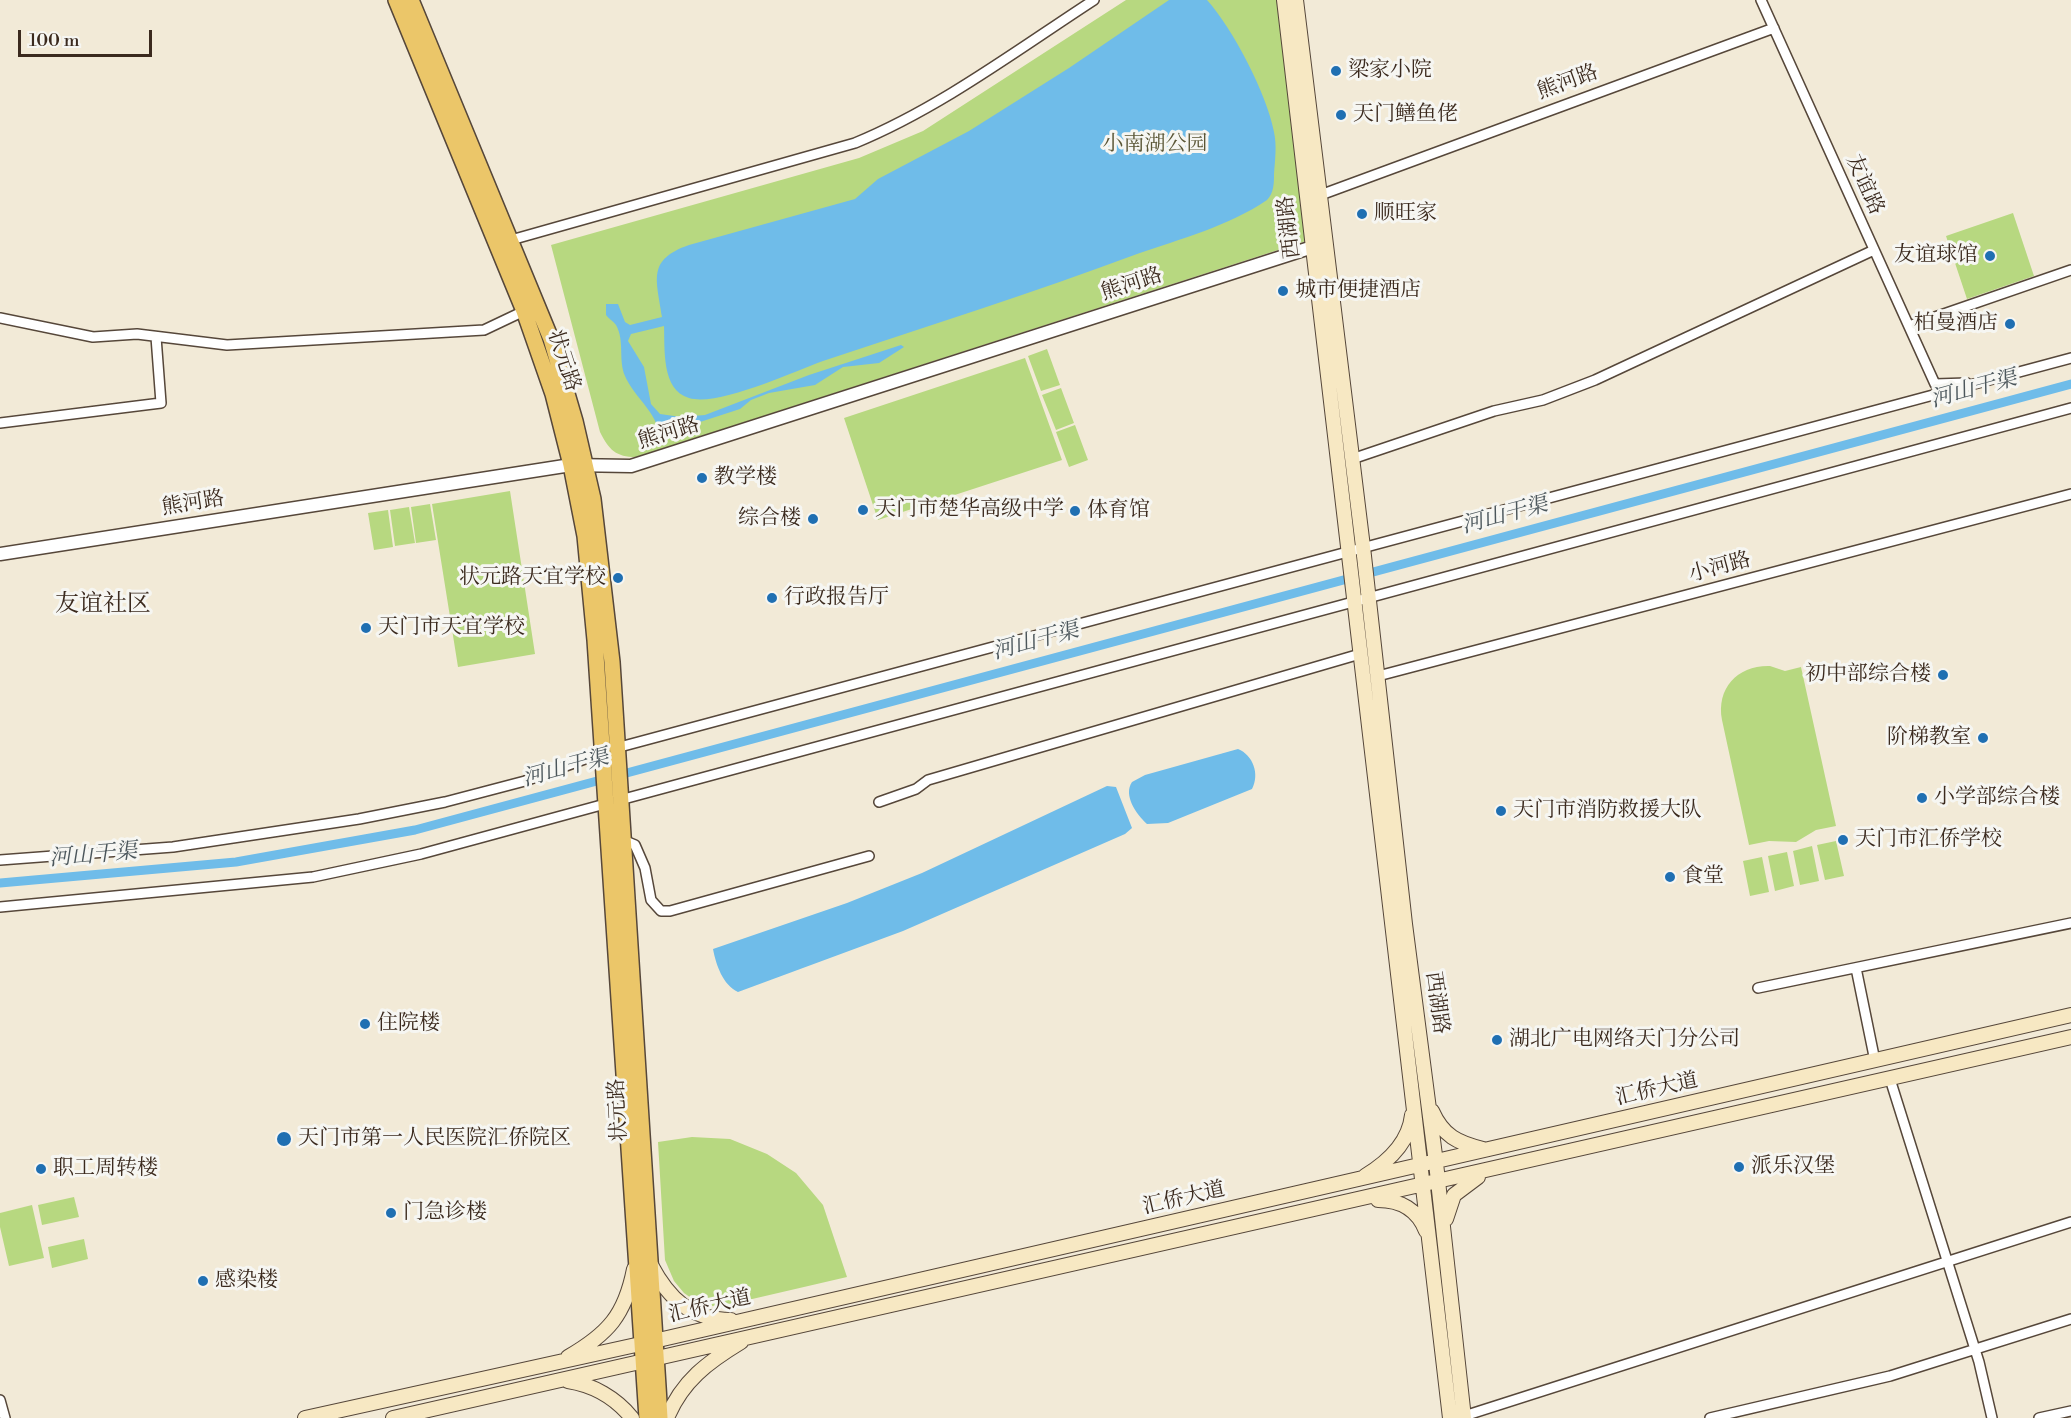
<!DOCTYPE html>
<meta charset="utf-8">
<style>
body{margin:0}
#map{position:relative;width:2071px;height:1418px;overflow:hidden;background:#f2ead7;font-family:"Libre Bodoni",serif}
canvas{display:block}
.scale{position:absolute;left:18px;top:30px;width:134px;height:27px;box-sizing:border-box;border:3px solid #3b2a1e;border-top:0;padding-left:8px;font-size:18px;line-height:21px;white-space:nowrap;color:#3b2a1e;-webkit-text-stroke:4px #f6f6f2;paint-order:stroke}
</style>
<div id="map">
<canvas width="2071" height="1418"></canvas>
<div class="scale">100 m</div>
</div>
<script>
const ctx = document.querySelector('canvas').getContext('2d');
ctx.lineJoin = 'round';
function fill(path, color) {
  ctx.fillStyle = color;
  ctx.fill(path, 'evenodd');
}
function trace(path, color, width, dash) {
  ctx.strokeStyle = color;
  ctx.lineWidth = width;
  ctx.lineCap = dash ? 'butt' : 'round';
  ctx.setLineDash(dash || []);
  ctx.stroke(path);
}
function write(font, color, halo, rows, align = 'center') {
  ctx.font = font + ' "Libre Bodoni","Noto Serif SC",serif';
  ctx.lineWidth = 6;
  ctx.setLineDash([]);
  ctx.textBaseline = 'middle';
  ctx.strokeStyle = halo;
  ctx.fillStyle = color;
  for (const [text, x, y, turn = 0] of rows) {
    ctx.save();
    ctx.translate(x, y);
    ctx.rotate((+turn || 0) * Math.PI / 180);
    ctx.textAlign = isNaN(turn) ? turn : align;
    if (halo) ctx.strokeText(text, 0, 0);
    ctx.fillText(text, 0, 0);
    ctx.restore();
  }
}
fill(new Path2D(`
 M1126,0H1278L1306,241L636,457C616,457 609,450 600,432L551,245L859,158L923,131Z
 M2013,213L2034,276L1967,299L1946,236Z
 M1047,349L1060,385L1041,391L1028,356Z
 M1025,358L1062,460L878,520L844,418Z
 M1061,388L1074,423L1056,430L1042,395Z
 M1075,425L1088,460L1069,467L1056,432Z
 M510,491L535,654L458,667L432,504Z
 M430,504L436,540L416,543L411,507Z
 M409,507L415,543L395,546L390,510Z
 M388,510L393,547L374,550L368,513Z
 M1770,666L1785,671L1801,667L1836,826L1816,830L1796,842L1769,841L1749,845L1722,720C1716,688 1738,665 1770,666Z
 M1836,841L1844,876L1825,880L1817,845Z
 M1812,846L1819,881L1800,885L1793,851Z
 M1787,852L1794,886L1775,891L1768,856Z
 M1762,857L1769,892L1750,896L1743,861Z
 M692,1137L730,1139L767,1154L796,1173L823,1205L847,1277L735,1303L712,1306L697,1302L684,1293L674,1281L665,1260L658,1142Z
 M74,1197L79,1217L42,1225L38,1205Z
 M32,1205L44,1258L9,1266L0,1227V1213Z
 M84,1239L88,1259L52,1268L48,1247Z`), '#b7d880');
fill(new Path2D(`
 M1169,0H1207C1233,29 1267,94 1274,132C1277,146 1275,160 1274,174C1274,183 1274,193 1267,200C1229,226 1180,239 1137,254C1033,293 928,326 823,361C792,372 718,407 689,398C661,390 665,348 664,326L631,334L628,341L644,367L651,404L660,414L681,417L705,415L809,375L901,345L904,347L879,363L843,367L815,385L769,393L751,400L740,409L700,422L666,429L658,427C649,405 634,396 625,376C618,360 625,341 616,325C613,321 609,319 606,315V304H618L625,322L630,325L662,317C657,280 646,260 689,245L855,199L878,179L969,131L1069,68Z
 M1238,749C1253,755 1260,774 1252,789L1168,823L1147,824C1136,814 1123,795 1132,782L1145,775Z
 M1107,786L1116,787L1132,828L1125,834L903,931L738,992C723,985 716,965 713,949L847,903L922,873Z`), '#6fbce9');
trace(new Path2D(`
 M0,883L236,862L415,830L2071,384`), '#6fbce9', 9);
const minor = new Path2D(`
 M1761,0L1935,384L1967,383
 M1315,197L1774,28
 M511,240L855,143C940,108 1017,50 1094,0
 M0,318L93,337L137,334L227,345L484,330L524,311
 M1909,326L2071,270
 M0,423L161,403L156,337
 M1352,459L1494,411L1543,400L1595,380L1874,250
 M1378,676L2071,494
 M616,748L2071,358
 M620,800L2071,408
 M879,802L916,789L928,780L1360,654
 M623,840L635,845L645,868L651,900L661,911H670L869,856
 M0,860L173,847L359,819L445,802L525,781L601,753
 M0,907L313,877L421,854L605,804
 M1856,968L1875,1061
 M1758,988L2071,923
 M1890,1079L1979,1362L1992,1418
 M0,1400L5,1418
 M1461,1417L2071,1222
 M1710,1418L1890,1376L2071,1319
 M2039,1418L2071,1411`);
const tertiary = new Path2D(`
 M0,554L571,465L631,466L1322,244`);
const secondary = new Path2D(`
 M1284,0L1450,1418
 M1296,0L1363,547L1405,924L1436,1163L1464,1418
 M1432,1111C1443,1136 1458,1143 1483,1149
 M1365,1176C1388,1162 1409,1143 1412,1115
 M1378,1200C1400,1200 1418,1210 1426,1231
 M1446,1219L1454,1195L1478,1177
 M651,1265C669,1299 690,1319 731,1320
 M568,1357C608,1334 625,1315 634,1269
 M568,1381C593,1385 616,1398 632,1418
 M305,1418L654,1341L2071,1015
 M393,1418L2071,1037
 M667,1418C682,1381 708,1362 741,1342`);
const primary = new Path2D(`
 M396,0L524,311L553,394L571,465L585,536L595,640L647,1418
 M411,0L551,339L575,421L593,499L612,662L660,1418`);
trace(minor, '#56473a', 12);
trace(tertiary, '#56473a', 15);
trace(secondary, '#56473a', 16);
trace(primary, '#56473a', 18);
trace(minor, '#fff', 9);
trace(tertiary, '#fff', 12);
trace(secondary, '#f7e8c3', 14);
trace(primary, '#ebc669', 15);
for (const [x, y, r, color] of [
 [1336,71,6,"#1f6fb2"],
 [1341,115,6,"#1f6fb2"],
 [1362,214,6,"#1f6fb2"],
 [1990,256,6,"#1f6fb2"],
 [1283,291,6,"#1f6fb2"],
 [2010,324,6,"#1f6fb2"],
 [702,478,6,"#1f6fb2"],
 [863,510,6,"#1f6fb2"],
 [1075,511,6,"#1f6fb2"],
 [813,519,6,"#1f6fb2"],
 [618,578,6,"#1f6fb2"],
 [772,598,6,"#1f6fb2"],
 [366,628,6,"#1f6fb2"],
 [1943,675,6,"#1f6fb2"],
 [1983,738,6,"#1f6fb2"],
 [1922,798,6,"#1f6fb2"],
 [1501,811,6,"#1f6fb2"],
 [1843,840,6,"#1f6fb2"],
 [1670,877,6,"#1f6fb2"],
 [365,1024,6,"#1f6fb2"],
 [1497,1040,6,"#1f6fb2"],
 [284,1139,8,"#1f6fb2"],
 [1739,1167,6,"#1f6fb2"],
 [41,1169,6,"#1f6fb2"],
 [391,1213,6,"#1f6fb2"],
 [203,1281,6,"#1f6fb2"]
]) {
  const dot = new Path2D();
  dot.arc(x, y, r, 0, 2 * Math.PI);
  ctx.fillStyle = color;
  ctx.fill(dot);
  trace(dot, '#f6f6f2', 2);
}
write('21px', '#3b2a1e', '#f6f6f2', [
 ["梁家小院",1348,71],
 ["天门鳝鱼佬",1353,115],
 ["顺旺家",1374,214],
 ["友谊球馆",1978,256,"right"],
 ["城市便捷酒店",1295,291],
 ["柏曼酒店",1998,324,"right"],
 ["教学楼",714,478],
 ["天门市楚华高级中学",875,510],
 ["体育馆",1087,511],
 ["综合楼",801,519,"right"],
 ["状元路天宜学校",606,578,"right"],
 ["行政报告厅",784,598],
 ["天门市天宜学校",378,628],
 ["初中部综合楼",1931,675,"right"],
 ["阶梯教室",1971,738,"right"],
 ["小学部综合楼",1934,798],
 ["天门市消防救援大队",1513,811],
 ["天门市汇侨学校",1855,840],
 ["食堂",1682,877],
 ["住院楼",377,1024],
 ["湖北广电网络天门分公司",1509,1040],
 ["天门市第一人民医院汇侨院区",298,1139],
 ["派乐汉堡",1751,1167],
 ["职工周转楼",53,1169],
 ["门急诊楼",403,1213],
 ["感染楼",215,1281]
], 'left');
write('21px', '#3b2a1e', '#f6f6f2', [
 ["熊河路",1568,83,-20],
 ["友谊路",1864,185,66],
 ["西湖路",1290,227,-97],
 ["熊河路",1132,285,-18],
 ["状元路",563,361,72],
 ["熊河路",669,434,-17],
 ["熊河路",193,504,-9],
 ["小河路",1720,568,-15],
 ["西湖路",1436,1003,82],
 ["汇侨大道",1657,1090,-13],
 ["状元路",619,1110,-93],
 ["汇侨大道",1184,1199,-13],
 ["汇侨大道",710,1307,-13]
]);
write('21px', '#5a5636', '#f6f6f2', [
 ["小南湖公园",1155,145]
]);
write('italic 22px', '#4b565b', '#f6f6f2', [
 ["河山干渠",1974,390,-15],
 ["河山干渠",1505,516,-15],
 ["河山干渠",1036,642,-15],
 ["河山干渠",566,769,-15],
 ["河山干渠",93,856,-5]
]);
write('24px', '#3b2a1e', '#f6f6f2', [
 ["友谊社区",103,605]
]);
</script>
